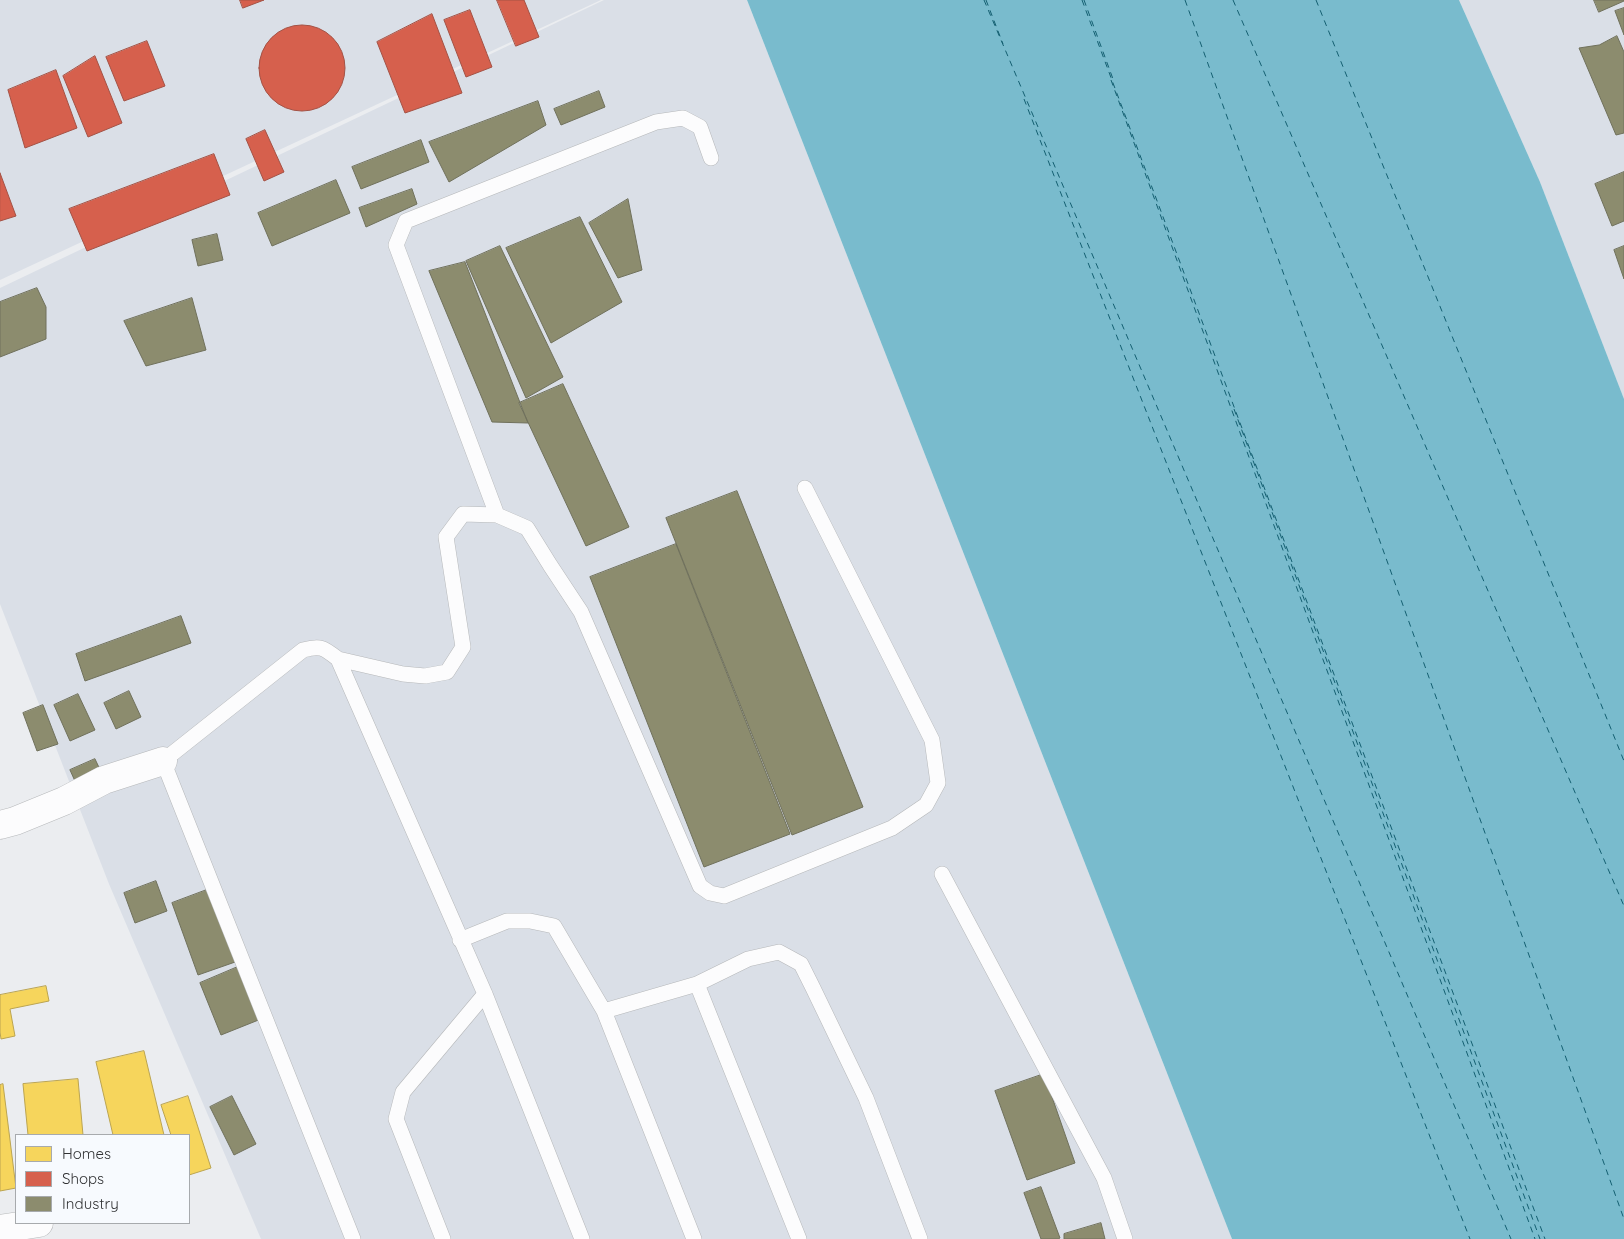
<!DOCTYPE html>
<style>
body{margin:0}
#map{position:relative;width:1624px;height:1239px;overflow:hidden;background:#ebedf0;font-family:Quicksand,sans-serif}
canvas{display:block}
.legend{position:absolute;left:15px;top:1134px;width:175px;height:90px;box-sizing:border-box;background:#f7fafe;border:1px solid #a7aaad;margin:0;padding:6px 9px;list-style:none;font-size:15px;color:#303133}
.legend li{display:flex;align-items:center;gap:10px;height:25px}
.legend b{width:25px;border:1px solid #a7aaad}
</style>
<div id="map">
<canvas width="1624" height="1239"></canvas>
<ul class="legend">
<li><b style="height:14px;background:#f6d55c"></b>Homes</li>
<li><b style="height:14px;background:#d6604d"></b>Shops</li>
<li><b style="height:14px;background:#8c8c6e"></b>Industry</li>
</ul>
</div>
<script>
const ctx = document.querySelector('canvas').getContext('2d');
ctx.lineJoin = 'round';
function fill(path, color) {
  ctx.fillStyle = color;
  ctx.fill(path, 'evenodd');
}
function trace(path, color, width, dash) {
  ctx.strokeStyle = color;
  ctx.lineWidth = width;
  ctx.lineCap = dash ? 'butt' : 'round';
  ctx.setLineDash(dash || []);
  ctx.stroke(path);
}
fill(new Path2D(`
 M0,0H601L0,280Z
 M604,0H747L1232,1239H261L109,884L0,604V288Z
 M1459,0H1624V399L1540,182Z`), '#dadfe7');
fill(new Path2D(`
 M747,0H1459L1540,182L1624,399V1239H1232Z`), '#79bbcd');
const homes = new Path2D(`
 M46,986L49,1001L10,1009L15,1036L1,1039L0,1032V995Z
 M144,1051L164,1135H113L96,1062Z
 M78,1079L83,1135H28L23,1084Z
 M3,1084L16,1188L0,1191V1085Z
 M188,1096L211,1168L189,1175V1135H171L161,1105Z`);
fill(homes, '#f6d55c');
trace(homes, '#bba450', 1);
const shops = new Path2D(`
 M240,0H264L243,8Z
 M497,0H524L539,37L516,46Z
 M470,10L492,67L466,77L444,20Z
 M432,14L462,93L405,113L377,42Z
 M259 68a43 43 0 1 1 86 0a43 43 0 1 1-86 0Z
 M147,41L165,86L124,101L106,57Z
 M95,56L122,123L88,137L63,76Z
 M56,70L77,128L25,148L8,90Z
 M265,130L284,172L264,181L246,139Z
 M214,154L230,195L87,251L69,209Z
 M0,173L16,216L0,221Z`);
fill(shops, '#d6604d');
trace(shops, '#a45245', 1);
const industry = new Path2D(`
 M1594,0H1624V1L1599,12Z
 M1624,8V35L1615,11Z
 M1617,36L1624,52V133L1616,135L1579,48L1599,45Z
 M599,91L605,107L561,125L554,109Z
 M538,101L546,125L449,182L429,142Z
 M421,140L429,162L361,189L352,167Z
 M1624,172V221L1612,226L1595,184Z
 M336,180L350,213L272,246L258,213Z
 M412,189L417,204L366,227L359,208Z
 M628,199L642,270L618,278L589,223Z
 M580,217L622,302L551,343L506,248Z
 M217,234L223,260L198,266L192,240Z
 M500,246L563,377L526,398L466,261Z
 M1624,246V279L1614,250Z
 M465,262L528,423L492,422L429,271Z
 M37,288L46,307V339L0,357V302Z
 M192,298L206,350L146,366L124,321Z
 M563,384L629,527L586,546L519,403Z
 M737,491L863,807L792,835L666,518Z
 M676,544L790,834L704,867L590,577Z
 M181,616L191,643L85,681L76,654Z
 M129,691L141,717L116,729L104,703Z
 M78,694L95,730L70,741L54,705Z
 M43,705L58,744L37,751L23,713Z
 M95,759L104,778L79,790L70,770Z
 M156,881L167,911L135,923L124,893Z
 M212,888L238,961L198,975L172,903Z
 M240,966L261,1019L221,1035L200,983Z
 M1044,1074L1075,1163L1027,1180L995,1091Z
 M232,1096L256,1144L234,1155L210,1107Z
 M1041,1187L1060,1238L1058,1239H1041L1024,1193Z
 M1101,1223L1105,1239H1064V1234Z`);
fill(industry, '#8c8c6e');
trace(industry, '#70715c', 1);
trace(new Path2D(`
 M984,0L1511,1239
 M986,0L1003,44
 M1082,0L1545,1239
 M1084,0L1113,79
 M1185,0L1624,1219
 M1233,0L1624,906
 M1316,0L1624,761
 M1111,80L1535,1239
 M1024,99L1470,1239
 M1234,409L1540,1239`), '#145f71', 1, [6, 5]);
const service = new Path2D(`
 M497,515L396,245L406,221L656,122L683,118L700,127L711,158
 M338,659L403,674L425,676L447,672L463,647L446,537L463,514L497,515L527,528L550,565L581,612L700,886L710,893L724,896L892,828L926,805L938,783L932,740L805,488
 M942,874L1104,1178L1125,1239
 M460,940L507,921H530L554,926L604,1011L697,984L748,959L779,952L801,964L813,988L866,1098L920,1239
 M697,984L799,1239
 M604,1011L694,1239
 M353,1239L163,761L303,650C321,645 324,648 338,659L485,994L582,1239
 M443,1239L396,1119L403,1092L485,994`);
const minor = new Path2D(`
 M0,825L15,821L64,801L104,780L163,761
 M0,1229L39,1223`);
trace(service, '#b6b8ba', 16);
trace(minor, '#b6b8ba', 29);
trace(service, '#fcfcfd', 15);
trace(minor, '#fcfcfd', 28);
</script>
